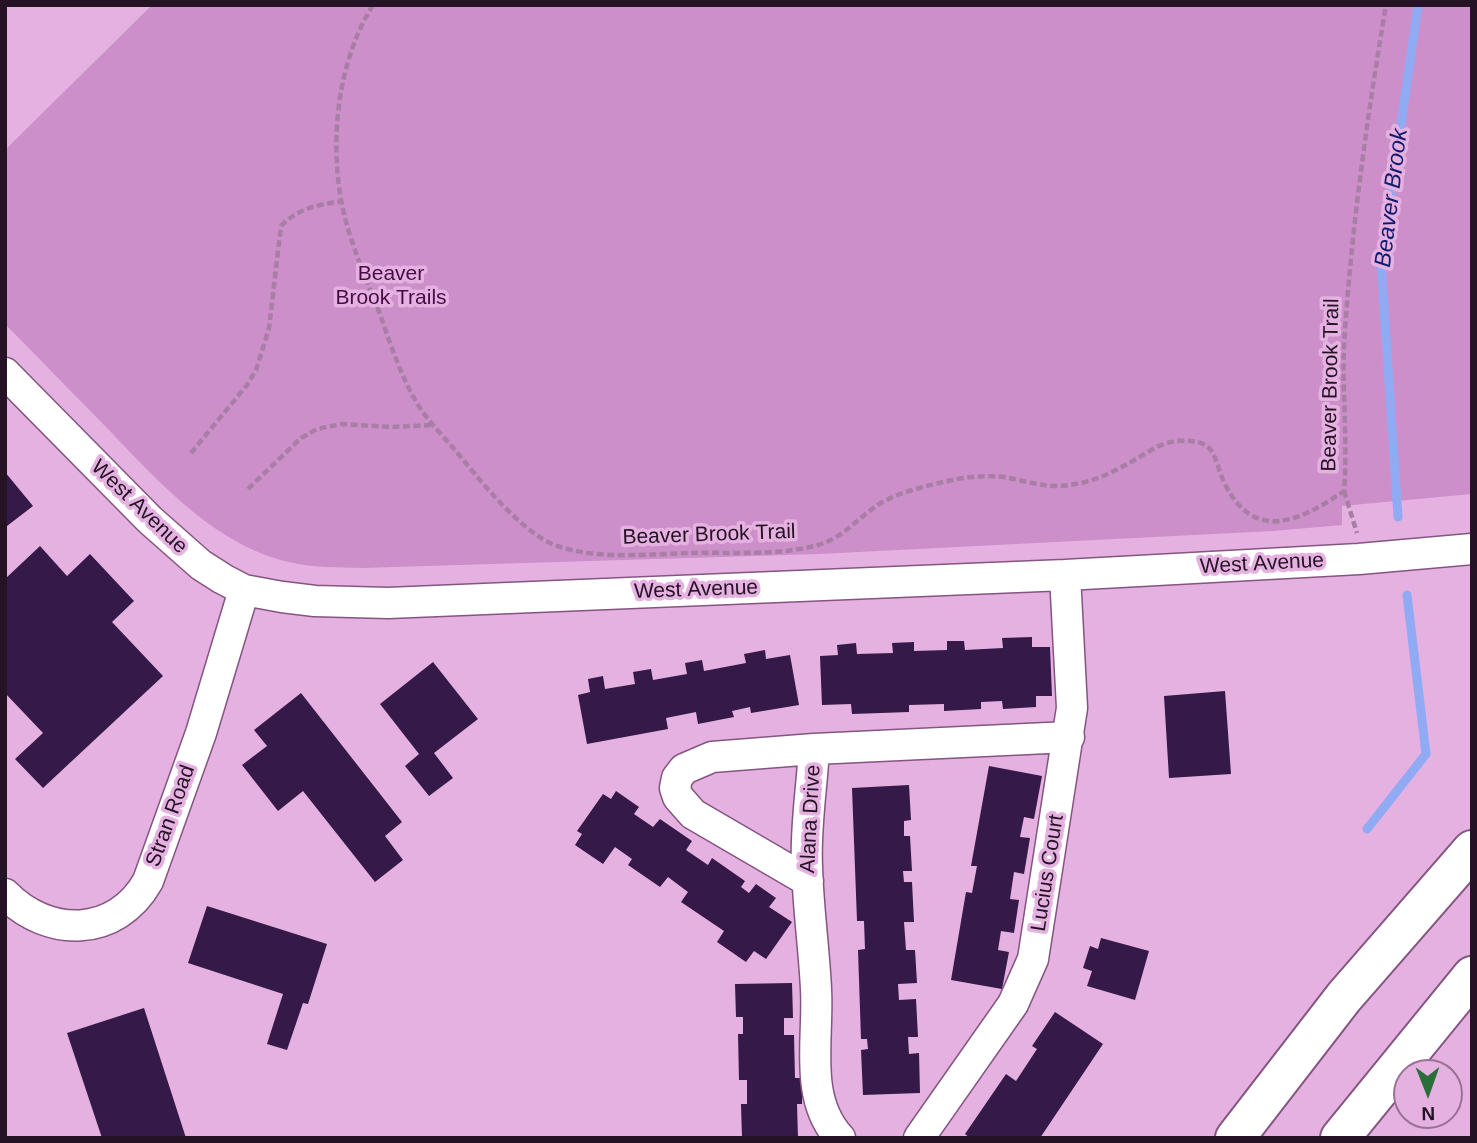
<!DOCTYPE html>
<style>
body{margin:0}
#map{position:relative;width:1477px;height:1143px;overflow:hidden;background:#e5b1e1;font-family:Arial,sans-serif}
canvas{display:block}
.frame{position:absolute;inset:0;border:7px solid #251224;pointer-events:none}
.north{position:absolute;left:1393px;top:1059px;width:70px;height:70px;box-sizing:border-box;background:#e5b1e1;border:2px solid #987195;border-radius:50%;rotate:179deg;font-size:19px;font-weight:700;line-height:28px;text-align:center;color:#251224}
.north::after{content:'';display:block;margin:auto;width:24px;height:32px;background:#2a6f3b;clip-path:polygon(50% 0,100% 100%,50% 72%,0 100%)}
</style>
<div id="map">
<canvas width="1477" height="1143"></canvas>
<div class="frame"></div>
<div class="north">N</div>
</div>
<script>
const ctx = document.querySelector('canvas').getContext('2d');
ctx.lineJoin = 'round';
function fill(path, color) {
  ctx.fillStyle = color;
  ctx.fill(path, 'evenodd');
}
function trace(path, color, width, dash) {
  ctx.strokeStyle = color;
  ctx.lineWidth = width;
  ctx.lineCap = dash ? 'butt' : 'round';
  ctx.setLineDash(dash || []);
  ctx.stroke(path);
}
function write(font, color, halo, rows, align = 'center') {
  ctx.font = font + ' Arial,sans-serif';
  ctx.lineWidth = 7;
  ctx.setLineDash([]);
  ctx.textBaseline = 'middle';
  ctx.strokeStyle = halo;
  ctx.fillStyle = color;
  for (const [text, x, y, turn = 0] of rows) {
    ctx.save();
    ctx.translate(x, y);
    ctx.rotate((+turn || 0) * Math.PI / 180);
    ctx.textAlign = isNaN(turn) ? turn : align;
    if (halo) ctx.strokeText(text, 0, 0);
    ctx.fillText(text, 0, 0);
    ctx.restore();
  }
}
fill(new Path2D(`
 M152,5H1472V494L1342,506V525L1273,531L819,554L362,568C340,567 315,568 293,563C216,547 158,481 106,427C72,393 39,358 5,324V150Z`), '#cd8fc9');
trace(new Path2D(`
 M1398,517L1381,263L1418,5
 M1367,829L1426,754L1407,595`), '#90aaf4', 9);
fill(new Path2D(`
 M5,472L33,506L7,526L5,524Z
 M40,546L67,576L90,554L134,601L112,622L163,676L43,788L15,759L43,733L5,693V579Z
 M1032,637V647H1050L1052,696H1036V707L1003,709L1002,701L981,702V709L944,711V704L909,705V712L852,714L851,704L822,705L820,656L838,655L837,645L856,643L857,654L893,653L892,643L914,642V651L947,650V641H964L965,650L1003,648L1002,638Z
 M765,650L766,659L790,655L799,705L751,713L750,707L732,711L734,717L698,724L696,712L666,718L668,729L587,744L578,695L590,692L588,679L603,676L605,689L635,684L633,672L651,669L653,680L687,674L685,663L702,660L704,671L746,663L744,654Z
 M433,662L478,719L434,753L453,778L429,796L405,766L419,754L380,704Z
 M1225,691L1231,774L1169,778L1164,696Z
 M301,693L402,822L385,836L403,860L375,882L303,791L278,811L242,765L267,746L254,730Z
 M989,766L1042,776L1034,819L1024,817L1020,837L1030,838L1024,874L1014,872L1010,899L1019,900L1014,933L1001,931L998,950L1009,952L1002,989L951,980L966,892L972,893L977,866H971Z
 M909,785L911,820L904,821V836H910L912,871H903L904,882H912L914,922H904L906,950H915L917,983L898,984L899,1000L916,999L918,1037H908L909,1054L919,1053L920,1093L863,1095L861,1050L868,1049L867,1039H861L858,950L865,949L864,921H857L852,788Z
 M616,791L639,807L634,814L653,827L660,819L692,841L686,850L708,865L712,858L745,881L741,887L749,893L756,884L776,898L769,907L792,922L766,959L754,951L746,962L717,942L724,931L681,902L688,892L668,877L660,887L628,865L632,859L615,847L603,864L575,845L582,834L577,831L603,794L611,799Z
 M207,906L327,944L308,1004L303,1003L287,1050L267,1044L283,994L188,963Z
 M1101,938L1149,951L1135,1000L1087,986L1092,971L1083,968L1090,946L1098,949Z
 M792,983L793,1018H784V1035H794L795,1078H802V1104H797L798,1138H742L741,1104H747V1080H739L738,1034H743V1017H736L735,984Z
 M144,1008L186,1138H102L67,1033Z
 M1055,1012L1103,1044L1040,1138H970L965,1134L1006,1074L1016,1081L1037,1049L1032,1046Z`), '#351948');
const minor = new Path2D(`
 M5,373L150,520L201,565L223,579L244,590L282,597L315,601L388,603L1065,575L1359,559L1472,549
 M808,881L693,814L678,797L675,788L677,778L684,769L712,757L814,749
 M5,894C48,938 116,938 148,881L201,733L244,590
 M840,1138C803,1098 819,1039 816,989C814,948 808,907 807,866C805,828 812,787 814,749L1069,737
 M919,1138L1013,1004L1033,959L1072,708L1065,575`);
const highway = new Path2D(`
 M1235,1138L1344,997L1472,850
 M1340,1138L1472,976`);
trace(minor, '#845581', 33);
trace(highway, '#845581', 42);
trace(new Path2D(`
 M373,5C338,61 330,136 341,200C348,237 363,272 377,306C389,339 399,373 417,403C427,420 442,435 455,450C479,479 521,533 557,546C600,560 647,554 691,553C732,552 778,556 818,545C843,538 858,518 879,504C898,493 921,487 943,482C964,477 988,474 1009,478C1034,483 1049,489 1075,484C1095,481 1113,472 1131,462C1146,454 1160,442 1178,441C1220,438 1212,460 1226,486C1256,544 1303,519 1344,491C1348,442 1342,394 1344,346C1351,231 1367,118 1386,5
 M191,453L247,385L256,370L269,328L281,226C298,208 318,205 341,201
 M248,489L301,438L317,429L342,424L390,427L432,425
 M1344,491L1357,533`), '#a87ea5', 4.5, [7, 3.5]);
trace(minor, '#fff', 30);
trace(highway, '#fff', 38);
write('21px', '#460c45', '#e5b1e1', [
 ["Beaver",391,274],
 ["Brook Trails",391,298]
]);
write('21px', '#251224', '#e5b1e1', [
 ["Beaver Brook Trail",1331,385,-89],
 ["West Avenue",139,507,44],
 ["Beaver Brook Trail",709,535,-2],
 ["West Avenue",1262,564,-3],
 ["West Avenue",696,590,-2],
 ["Stran Road",171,816,-70],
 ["Alana Drive",811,819,-87],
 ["Lucius Court",1048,873,-81]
]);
write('italic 23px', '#111b6e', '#e5b1e1', [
 ["Beaver Brook",1392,198,-83]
]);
</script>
